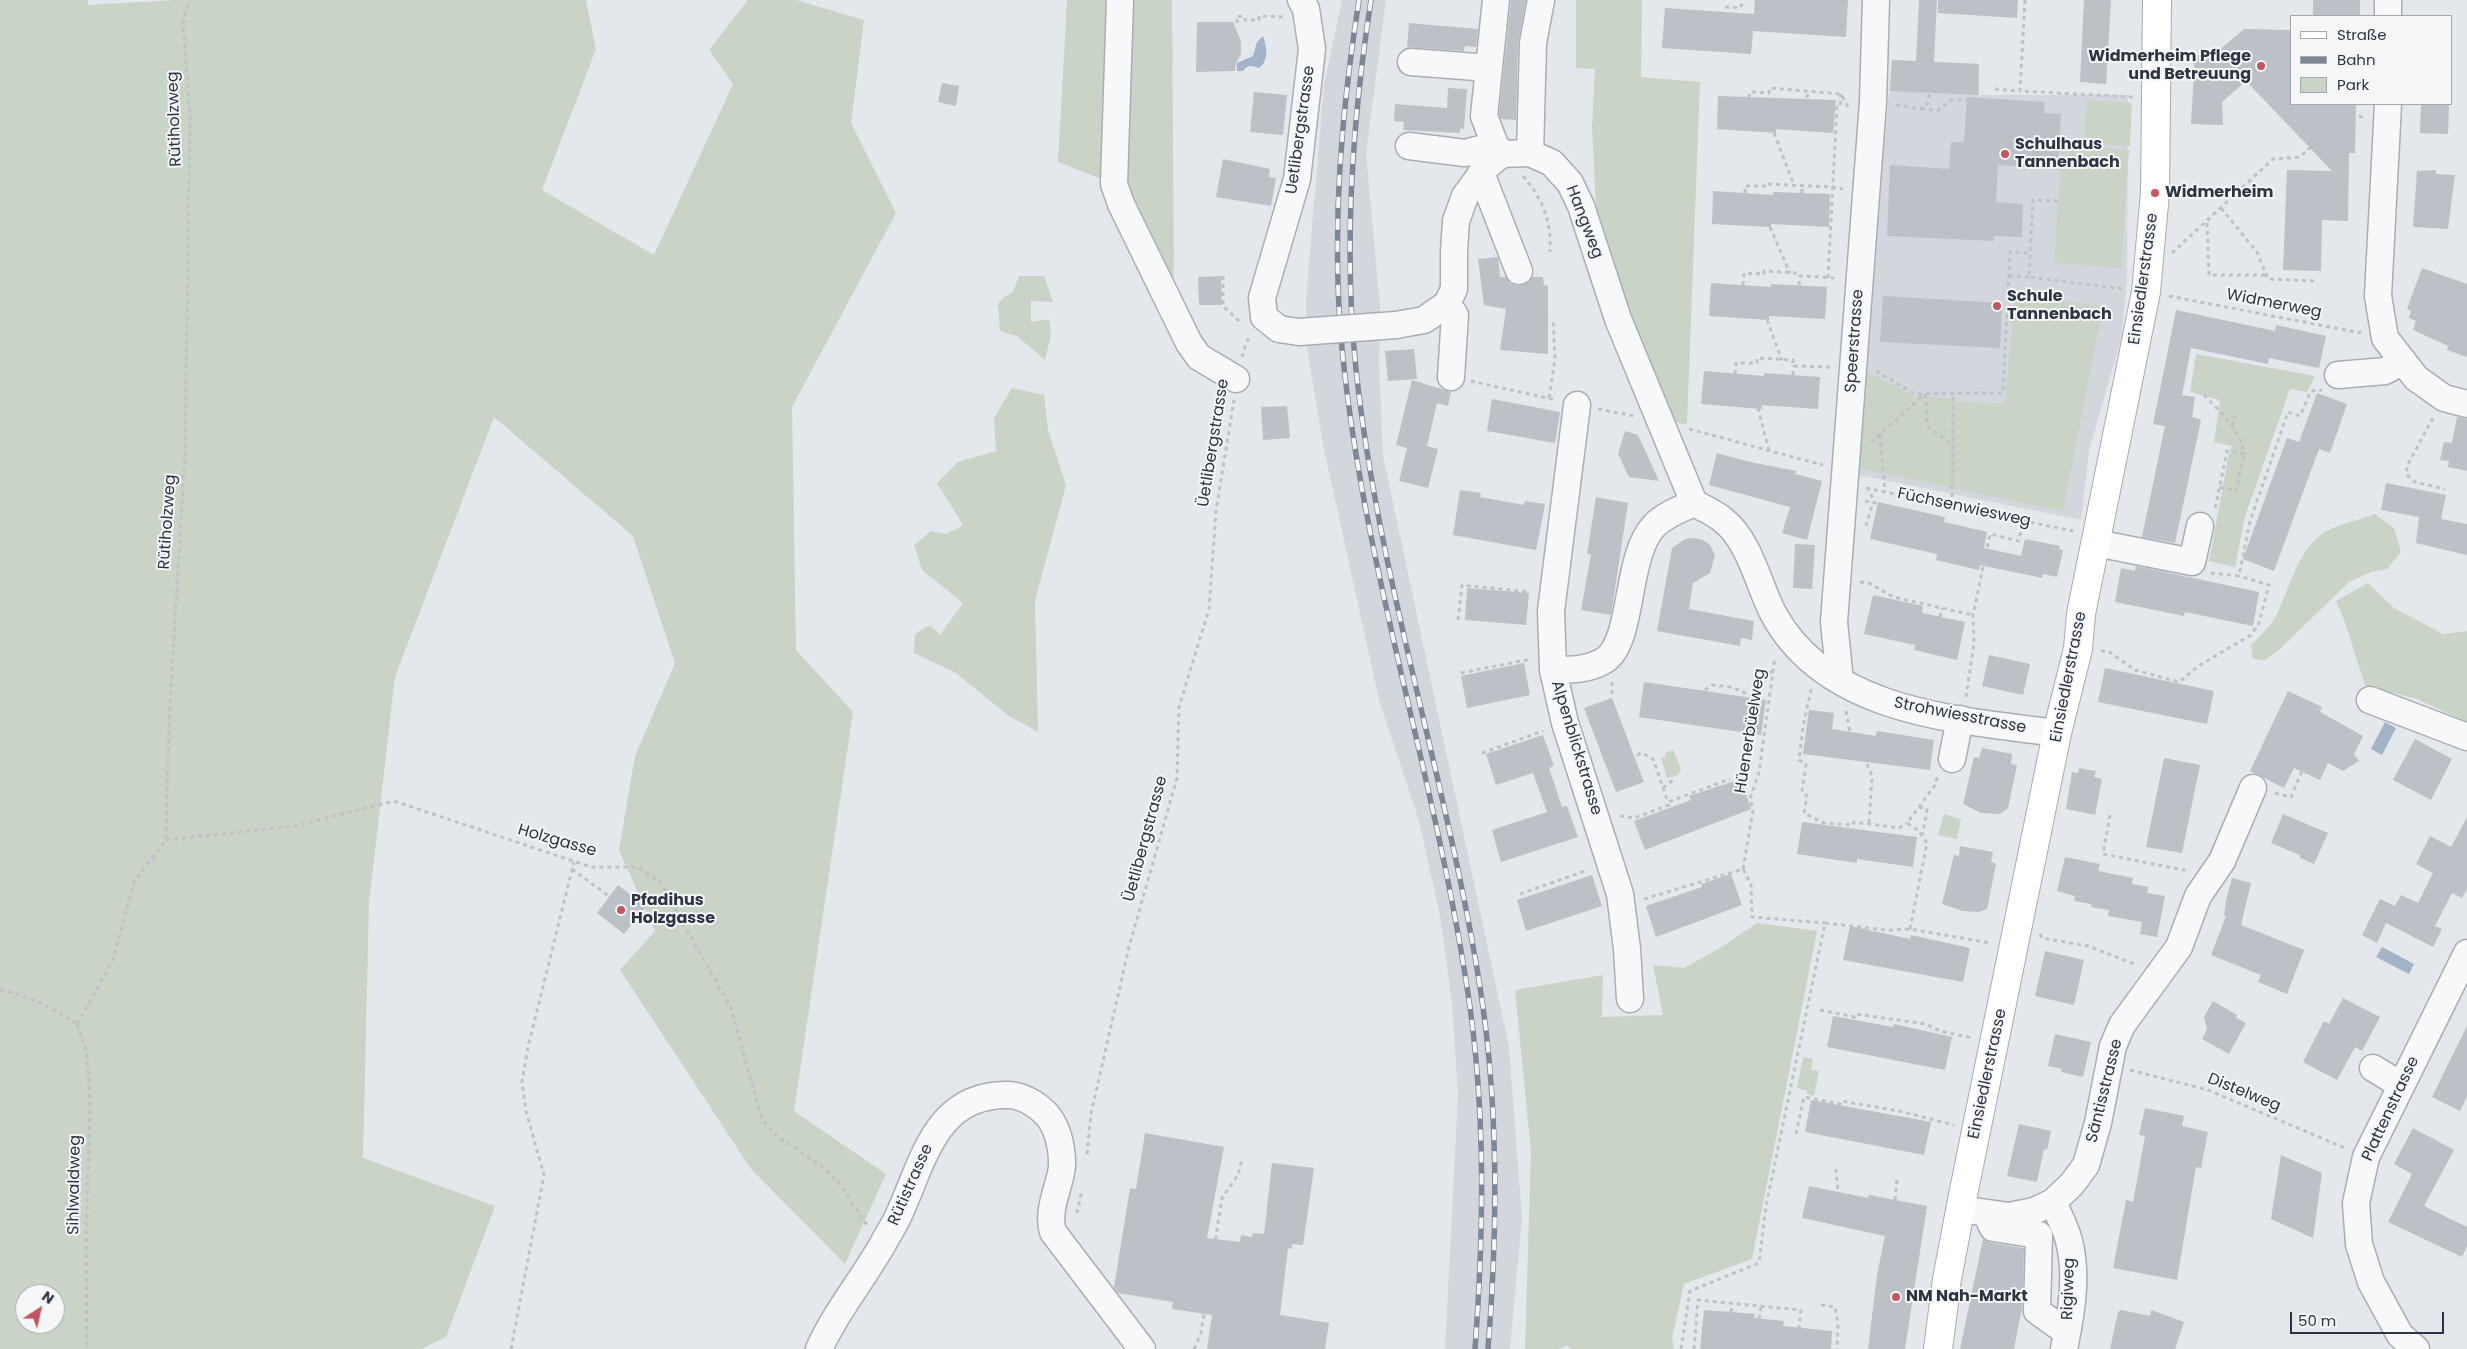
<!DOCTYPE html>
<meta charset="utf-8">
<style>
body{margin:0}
#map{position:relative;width:2467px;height:1349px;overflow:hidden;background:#e4e7eb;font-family:Poppins,sans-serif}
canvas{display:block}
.legend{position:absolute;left:2290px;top:15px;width:162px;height:90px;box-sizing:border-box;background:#f4f6f8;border:1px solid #a4a8af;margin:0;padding:6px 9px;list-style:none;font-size:15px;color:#2d3442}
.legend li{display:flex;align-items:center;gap:10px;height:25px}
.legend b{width:25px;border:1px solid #a4a8af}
.north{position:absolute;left:15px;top:1284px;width:50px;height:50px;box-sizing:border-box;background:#f4f6f8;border:1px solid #a4a8af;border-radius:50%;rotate:35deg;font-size:14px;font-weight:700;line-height:20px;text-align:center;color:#2d3442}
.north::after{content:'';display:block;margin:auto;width:18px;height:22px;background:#c45561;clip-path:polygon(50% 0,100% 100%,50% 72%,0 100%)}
.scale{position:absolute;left:2290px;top:1312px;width:154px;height:22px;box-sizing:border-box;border:2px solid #2d3442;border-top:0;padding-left:6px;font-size:15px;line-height:18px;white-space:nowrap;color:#2d3442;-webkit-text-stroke:4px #f4f6f8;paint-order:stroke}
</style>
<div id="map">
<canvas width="2467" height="1349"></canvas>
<ul class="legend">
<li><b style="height:6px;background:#fff"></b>Straße</li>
<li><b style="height:6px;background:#7f8693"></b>Bahn</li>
<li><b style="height:14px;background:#c9d4c6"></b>Park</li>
</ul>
<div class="north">N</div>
<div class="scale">50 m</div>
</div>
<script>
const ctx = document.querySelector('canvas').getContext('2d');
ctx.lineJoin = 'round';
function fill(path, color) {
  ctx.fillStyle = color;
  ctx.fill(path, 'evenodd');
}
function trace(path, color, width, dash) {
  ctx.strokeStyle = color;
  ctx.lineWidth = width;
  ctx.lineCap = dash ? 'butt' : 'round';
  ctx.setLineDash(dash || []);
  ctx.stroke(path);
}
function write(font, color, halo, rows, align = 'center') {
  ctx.font = font + ' Poppins,sans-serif';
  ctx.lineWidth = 4;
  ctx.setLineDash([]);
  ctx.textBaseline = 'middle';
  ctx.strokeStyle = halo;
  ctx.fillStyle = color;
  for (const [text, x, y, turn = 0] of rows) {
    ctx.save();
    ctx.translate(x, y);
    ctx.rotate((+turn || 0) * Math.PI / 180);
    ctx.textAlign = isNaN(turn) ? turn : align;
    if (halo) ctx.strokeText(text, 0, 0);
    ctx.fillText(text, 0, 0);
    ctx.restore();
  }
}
fill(new Path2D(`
 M1342,0H1386L1366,153L1380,308L1379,363L1383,456L1509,1047L1522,1218L1510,1349H1445L1458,1095L1452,1003L1440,916L1419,821L1379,700L1324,449L1306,342V299L1324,85Z
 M1892,60L1979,64V95H2128L2127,278L2122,335L2089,451L2081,520L1854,474Z`), '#d3d6dd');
fill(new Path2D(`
 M0,0H88V5L175,0H586L596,49L542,190L654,255L733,84L709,50L748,0H796L864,20L851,123L896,213L792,407L796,650L853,712L794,1111L886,1174L845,1264L751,1169L620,970L655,931L619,850L635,756L675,663L633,536L494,417L395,677L369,903L363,1158L495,1206L446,1337L421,1349H0ZM25,1294H55V1324H25Z
 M1067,0H1172L1174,298L1117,185L1058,162Z
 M1576,0H1642L1641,77L1700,82L1687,425L1668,420L1592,211L1596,206L1592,127L1595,69L1576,68Z
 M2086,100L2132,103L2130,146L2084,143Z
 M2062,145L2129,150L2121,268L2054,263Z
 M1019,276H1044L1053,302L1031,301V322L1049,319L1051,335L1045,360L1017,336L1000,331L998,304L1004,297L1013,292Z
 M2015,295L2103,306L2063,511L1858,468L1863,370L1914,396L1957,399V402L2005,404Z
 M2196,354L2315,376L2307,392L2290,389L2245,516L2235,567L2209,561L2229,453L2232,446L2214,442L2220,400L2190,392Z
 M1012,388L1044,395L1048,430L1066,485L1035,601L1038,732L1009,716L956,673L914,653L915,634L930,625L940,635L963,603L922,570L914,545L931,531L947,534L963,525L937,483L958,462L996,451L994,418Z
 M2375,514L2394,528L2401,552L2387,569L2371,572L2349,582L2280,649L2265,660L2253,659L2251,645C2261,635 2272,625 2278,612C2289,589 2298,551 2321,535C2333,525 2360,520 2375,514Z
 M2368,583L2394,608L2443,634L2467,631V722L2417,699L2366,686C2355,658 2349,628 2336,601Z
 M1673,750L1681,769L1678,775L1667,778L1661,758L1666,757L1665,753Z
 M1944,814L1961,819L1957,839L1938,835Z
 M1757,923L1817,931L1752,1259L1684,1284L1672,1338L1674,1349H1571L1567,1345L1559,1349H1525L1531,1152L1515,990L1603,975L1602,1017L1663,1015L1653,965L1684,968L1720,948Z
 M1803,1057L1813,1059L1811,1070L1819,1071L1814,1096L1807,1094V1091L1797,1088Z`), '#c9d4c6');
fill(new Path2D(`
 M1263,36C1267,47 1269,61 1259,68C1251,66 1249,64 1243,71H1237V63L1253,56L1257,42Z
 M2385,722L2396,728L2382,755L2371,749Z
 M2382,947L2414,964L2409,974L2376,957Z`), '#a3b3c8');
fill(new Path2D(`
 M1511,0H1526L1518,43L1516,120L1501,119L1499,114Z
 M1755,0H1848L1846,37L1753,31L1751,54L1662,48L1665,8L1754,14Z
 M1919,0H1937L1934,62L1979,64L1978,95L1890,91L1892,60L1916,61Z
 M1938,0H2018L2017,18L1938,13Z
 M2084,0H2111L2106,84L2080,82Z
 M2313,0H2360V16H2313Z
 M1197,22H1233L1241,42V54L1236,63L1235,71L1196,72Z
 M1409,23L1478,29L1476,47L1465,46L1464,51L1407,47Z
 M2244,29L2291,30V104H2356L2355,153H2349L2348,221L2322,220L2321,271L2283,270L2287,170L2332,171L2246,81L2222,102L2223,125L2191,124L2195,55L2212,56Z
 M942,83L959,86L956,106L938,102Z
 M1448,88L1467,89L1464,129L1460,128V133L1403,130L1404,122L1394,121L1395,104L1447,108Z
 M1254,92L1287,95L1283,135L1250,132Z
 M1718,96L1836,100L1833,133L1776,129V133L1717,129Z
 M1967,97L2045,102L2044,113L2061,114L2058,169L1998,165L1996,202L2023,204L2022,237L1994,236V241L1887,236L1890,165L1949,169L1951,142H1964Z
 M2421,104H2449L2448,134L2420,133Z
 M1223,159L1270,169L1269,177L1276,178L1271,206L1216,197Z
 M2436,170V174L2455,175L2448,229L2413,227L2417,171Z
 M1713,191L1773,195V192L1830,194L1829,227L1771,224V227L1712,224Z
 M1498,257L1500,277H1506L1510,283L1517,286L1524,285L1532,277H1543L1544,285L1548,286V354L1500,350L1506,309L1484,305L1478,259Z
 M2422,268L2467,284V357L2447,350L2448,346L2413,330L2416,321L2409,318L2411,311L2407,309Z
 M1221,276L1222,305H1199L1198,277Z
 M1711,283L1771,287V284L1827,287L1825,319L1769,316V320L1709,316Z
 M1883,296L2002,303L2000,348L1880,342Z
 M2176,310L2275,331L2276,325L2326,336L2319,368L2269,358L2268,364L2191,348L2182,395L2195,397L2192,417L2201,420L2175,543L2142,537L2165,426L2153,424Z
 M1414,349L1417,379L1388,381L1385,351Z
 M1704,371L1764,376V373L1820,377L1818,409L1762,405V409L1701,404Z
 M1412,380L1451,392L1448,406L1437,403L1427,446L1438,449L1428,488L1399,481L1407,448L1396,445Z
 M2317,393L2347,404L2330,453L2319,449L2274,571L2243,559L2287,438L2299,442Z
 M1492,399L1560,412L1555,443L1487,431Z
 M1287,406L1290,438L1263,440L1261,407Z
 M2457,417L2467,419V471L2448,467L2449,461L2440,460L2444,442L2452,443Z
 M1625,431L1638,435L1659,481L1629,477L1618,454Z
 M1717,453L1750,462L1796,471L1795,474L1822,481L1807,540L1782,533L1790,507L1709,485Z
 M2386,483L2446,495L2441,519L2467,524V555L2416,543L2419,517L2381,510Z
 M1460,490L1481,493L1480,497L1524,505L1525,501L1545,504L1536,550L1453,535Z
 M1596,497L1628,503L1611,615L1581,610L1591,554H1587Z
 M1878,502L1945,517L1944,522L1987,532L1984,548L2021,556L2025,539L2060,546L2059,549L2063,550L2057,577L2043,574L2042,578L1980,565L1979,570L1936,560L1937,554L1870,539Z
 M1694,538L1703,540L1710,545L1715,555L1710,573L1693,583L1689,609L1754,621L1752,640L1741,638L1740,646L1657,631L1672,548L1685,539Z
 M1795,544L1815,545L1812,589L1793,588Z
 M2136,566L2259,592L2253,626L2185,612L2184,616L2115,602L2121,568L2135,571Z
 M1467,588L1529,593L1526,625L1465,620Z
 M1873,595L1923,606L1922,613L1965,622L1957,660L1914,650L1915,645L1864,634Z
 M1989,655L2030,664L2023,695L1982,686Z
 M1524,663L1530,695L1467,708L1461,676Z
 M2105,668L2214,691L2207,724L2098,702Z
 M1644,682L1766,700L1761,735L1639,717Z
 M2288,691L2322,707L2320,712L2363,736L2354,754L2359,761L2343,771L2328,763L2320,780L2294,768L2284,788L2250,771Z
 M1612,698L1644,782L1616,792L1584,708Z
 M1809,710L1834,713L1832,729L1876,736L1877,731L1934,740L1930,770L1803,754Z
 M1543,735L1554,766L1549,768L1562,807L1567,806L1578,837L1501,862L1492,830L1547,812L1533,773L1496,785L1486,754Z
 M2415,739L2452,759L2431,800L2393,780Z
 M1982,748L2012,754L2011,764L2017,765L2008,808L2000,814L1981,813L1963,804L1974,757L1979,758Z
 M2164,758L2200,765L2182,853L2146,847Z
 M2079,768L2096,771L2094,777L2102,779L2095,815L2066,809L2072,772L2078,773Z
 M1741,779L1751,809L1645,850L1634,821L1691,800L1689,796Z
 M2283,814L2328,833L2314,864L2300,858V855L2271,843Z
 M2467,817V889L2462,898L2452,893L2435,926L2442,929L2433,947L2386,923L2377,943L2362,935L2380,899L2395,906L2401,895L2418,903L2433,873L2416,864L2430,836L2451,847Z
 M1802,822L1917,837L1913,867L1857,859V863L1797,854Z
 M1960,846L1993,852L1991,862L1996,864L1987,909L1979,912L1963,911L1942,904L1954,855L1959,856Z
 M2065,857L2100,864L2098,871L2133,878L2132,884L2148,887L2147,893L2165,896L2157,937L2140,934L2142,922L2108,916L2109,910L2091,907V904L2074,901L2075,896L2057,891Z
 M1731,874L1742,905L1656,937L1646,906L1702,887L1701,884Z
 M1592,875L1602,906L1526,931L1517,900Z
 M2232,878L2251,883L2241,925L2304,950L2287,994L2258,982L2261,975L2211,955L2226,916L2224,915L2226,901Z
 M618,885L646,907L624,934L597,913Z
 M1850,926L1910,939L1911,935L1970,948L1963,982L1843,960Z
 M2045,951L2084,960L2074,1005L2035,996Z
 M2343,998L2380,1017L2362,1051L2355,1047L2337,1080L2303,1062L2324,1021L2329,1024Z
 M2213,1001L2237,1015L2236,1018L2246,1023L2229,1054L2202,1039L2207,1029L2204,1017Z
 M1833,1016L1893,1027L1894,1024L1952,1037L1945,1070L1827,1047Z
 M2467,1026V1096L2460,1111L2432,1097Z
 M2055,1034L2091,1042L2083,1077L2061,1072L2062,1069L2048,1066Z
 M1811,1100L1931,1122L1924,1155L1805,1132Z
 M2145,1108L2184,1116L2182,1126L2208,1132L2201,1168L2196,1167L2177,1280L2113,1268L2126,1200L2133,1202L2145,1136L2139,1135Z
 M2019,1124L2051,1131L2047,1150L2044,1149L2037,1182L2007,1176Z
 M2413,1128L2454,1150L2424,1206L2467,1227V1246L2462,1257L2388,1222L2412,1174L2394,1164Z
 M1145,1133L1224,1147L1207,1238L1240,1242L1241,1235L1252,1237L1253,1233L1264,1234L1272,1163L1314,1168L1303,1245L1292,1244V1249L1288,1248L1280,1315L1329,1323L1325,1349H1207L1212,1315L1172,1309L1173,1302L1118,1293L1114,1287L1130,1188L1136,1189Z
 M2281,1155L2322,1173L2313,1238L2271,1219Z
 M1809,1186L1868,1198L1869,1195L1927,1206L1905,1349H1868L1877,1275L1885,1236L1802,1218Z
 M1983,1239L1991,1243L2024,1248L2022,1308L2014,1349H1960Z
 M1704,1310L1755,1314L1754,1318L1784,1321L1783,1326L1832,1331L1831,1349H1700Z
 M2121,1310L2150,1316L2151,1310L2184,1322L2175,1349H2110L2118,1312Z`), '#bcc0c7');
const minor = new Path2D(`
 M1120,0L1114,184L1121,204L1189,343L1199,357L1236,379
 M1496,0L1484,116L1495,145L1502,154
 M2388,0V16
 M1411,62L1489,68
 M2388,104L2378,296L2385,338L2416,378L2444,398L2467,404
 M1409,146L1465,153L1495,145
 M1530,153L1533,43L1541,0
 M1481,173L1519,271
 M1447,304L1455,315L1451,377
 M1396,325L1424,320L1447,304L1454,289V251L1456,221L1465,196L1488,165L1502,154L1530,153L1552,163L1570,183L1581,206L1618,319L1694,503
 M1299,332L1279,329L1264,317L1262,298L1297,179L1312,49L1306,9L1301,0
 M2338,375L2385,371L2403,361
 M1577,405L1551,611L1553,670L1565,723L1620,894L1627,949L1630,999
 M1694,503C1703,508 1715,513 1723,520C1750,541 1758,584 1773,613C1826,713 1958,720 2057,733
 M2096,543L2192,562L2200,526
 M1553,670C1571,670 1589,670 1605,660C1634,641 1625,556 1654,526C1664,515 1681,509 1694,503
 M1840,681L1834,622L1873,102L1876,0
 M2370,700L2467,737
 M1952,759L1960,719
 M2373,1068L2401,1085
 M2053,1202C2058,1214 2066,1228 2069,1241C2078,1276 2071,1315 2064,1349
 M1960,1209L2009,1216L2034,1211L2053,1202L2072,1184L2086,1165L2098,1123L2113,1046L2122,1025L2179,947L2198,896L2222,861L2253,788
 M1990,1222L1993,1228L2039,1235L2037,1311L2058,1326L2068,1329
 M819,1349C836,1311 864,1278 884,1242C889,1232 896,1223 900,1212C924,1160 936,1093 1009,1095C1025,1096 1044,1108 1052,1122C1060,1135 1064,1159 1061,1173C1057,1192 1047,1213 1053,1232L1142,1349
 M2416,1349L2400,1335L2371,1282L2359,1244L2356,1203L2366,1157L2467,953`);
const major = new Path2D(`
 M1938,1349L1947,1279L1963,1195L2057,733L2078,649L2081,614L2146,292L2155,193L2157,0`);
trace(minor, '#a9aeb5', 29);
trace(major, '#a5abb6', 30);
trace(new Path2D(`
 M2025,0L2020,91L2133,97
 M1725,7L1740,8L1744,0
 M1237,23V16L1245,17V20H1259V16L1285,17
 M1995,89L2019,91
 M1749,98L1750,92L1769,93L1770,88L1841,94L1848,107
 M1807,98L1808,91
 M1896,105L1920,109L1926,107L1930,92
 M1921,109L1939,110L1951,100H1966
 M1774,133L1794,185
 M1523,176C1544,201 1551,220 1550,252
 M1745,193V186H1767V184L1833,187L1843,189
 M1802,193V185
 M2058,201L2033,200L2029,277L2124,289
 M2221,208L2257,252L2268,279L2315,281
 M2207,223L2209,275H2267
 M1770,227L1790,273
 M2172,253L2273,159L2300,157L2344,116L2366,117
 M1223,276V306L1241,323
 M2009,276L2029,277
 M1828,278L1837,107H1840L1841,94
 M1743,285L1744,273L1764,274V271L1799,273L1800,276L1837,278
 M1799,285L1800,276
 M2169,296L2361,333
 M1767,320L1782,360
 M1242,357L1246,343L1251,335
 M1876,371L1915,394L2003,393L2010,252L2031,253
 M1735,374L1736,363H1757V358L1793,360V366L1830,367
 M1793,375V366
 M1471,381L1556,400
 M1925,394L1928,427L1953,445
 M2204,395C2220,412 2241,430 2244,454L2227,451L2215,509
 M1549,398L1555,359L1553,318
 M1758,408L1769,451
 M1598,409L1634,416
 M2433,418L2408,464L2406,474L2415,482L2445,489
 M2232,426L2235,416
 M1689,429L1823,465
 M1880,435L1885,491
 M1871,442L1925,394
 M2220,487L2236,491L2244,454
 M1866,488L2073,531
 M1865,501L1875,503L1868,488
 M1952,505L1953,394
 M1866,526L1873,502
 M2211,573L2239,576L2250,521L2288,412L2300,416L2311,391L2322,390
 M1860,582L1869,583L1893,597L1973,615
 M1940,617L1942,608
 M1458,620L1462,585L1530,592
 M2101,651H2108L2135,670L2179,682L2200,665L2251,635L2259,623L2269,585L2239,576
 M1461,673L1531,659
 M1811,689L1803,727L1799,760L1806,764L1802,792L1807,796L1804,813L1824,823L1853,825L1854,822L1899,828L1907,823
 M1705,690L1712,685L1732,687L1754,697L1772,670
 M1612,694V682
 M1966,697L1974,643L1973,615L1990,534L2019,541L2023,520
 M1846,711L1850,732
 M1482,753L1543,731
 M1637,755L1642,753L1653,759L1668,802
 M1867,764L1872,776L1869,824
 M1663,788L1673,780L1672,777
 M2275,793L2291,797L2302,771
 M1919,807L1927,809L1923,834
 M2110,815L2103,854L2189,871
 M1620,816L1634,818L1669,805L1668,802L1730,779
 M166,840L294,826L394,801L591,867H638L660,882L731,1008L762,1119L777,1136L824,1168L841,1186L867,1225
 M572,869L610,897
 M1743,869L1753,810L1750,799L1759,772L1775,657
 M1520,894L1588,870
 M1644,899L1743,869L1751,884L1752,917L1825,923
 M1910,929L1927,843L1919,831L1907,823L1936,784L1937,776
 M2040,934L2042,938L2088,946L2137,965
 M0,990C29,995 52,1008 77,1024
 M1820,1010L1855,1017L1856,1014L1926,1024L1940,1031L1972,1038
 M77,1024L114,958L134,882L166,840L169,720L185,453L190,116L183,23L189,0
 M77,1024L87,1054L90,1106L86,1237L87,1349
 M2130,1070L2208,1090L2345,1148
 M1796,1134L1804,1097L1840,1104L1841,1101L1899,1111L1954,1125
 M1087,1154L1091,1114L1129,947L1177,778L1179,707L1209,609L1216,511L1234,400
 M1836,1169L1838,1192
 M1895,1200L1897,1180
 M1077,1213L1082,1190
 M1821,1305L1835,1307L1838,1323L1837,1349
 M1731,1312L1732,1303
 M1759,1319L1761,1306
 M511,1349L544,1175L526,1111L522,1082L528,1047L574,862
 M1194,1349L1201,1333L1222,1198L1238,1175L1242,1159
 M1681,1349L1690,1291L1759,1263L1766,1206L1825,923L1886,930L1910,929L1990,943
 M1694,1349L1698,1300L1801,1310L1799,1328`), '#bec1c6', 3, [4, 4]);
trace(minor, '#f7f8fa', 26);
trace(major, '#fff', 28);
const rail = new Path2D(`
 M1359,0C1341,115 1331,232 1342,348C1363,565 1434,772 1467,987C1486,1107 1484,1228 1475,1349
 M1371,0C1352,122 1343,245 1356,369C1378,578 1447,779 1480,987C1499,1107 1498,1228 1488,1349`);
trace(rail, '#7f8693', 5.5);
trace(rail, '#f4f6f8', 4, [11]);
const minorBridge = new Path2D(`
 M1299,332L1396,325`);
trace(minorBridge, '#a9aeb5', 29, []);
trace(minorBridge, '#f7f8fa', 26);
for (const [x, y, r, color] of [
 [2261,66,5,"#c45561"],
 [2005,154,5,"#c45561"],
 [2155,193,5,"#c45561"],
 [1997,306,5,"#c45561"],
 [621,910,5,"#c45561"],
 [1896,1297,5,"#c45561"]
]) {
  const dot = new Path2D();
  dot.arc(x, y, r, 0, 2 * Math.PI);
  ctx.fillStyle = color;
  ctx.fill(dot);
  trace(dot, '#f4f6f8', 2);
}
write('bold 16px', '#2d3442', '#f4f6f8', [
 ["Widmerheim Pflege",2251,57,"right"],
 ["und Betreuung",2251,75,"right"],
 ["Schulhaus",2015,145],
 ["Tannenbach",2015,163],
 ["Widmerheim",2165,193],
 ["Schule",2007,297],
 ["Tannenbach",2007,315],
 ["Pfadihus",631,901],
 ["Holzgasse",631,919],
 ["NM Nah-Markt",1906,1297]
], 'left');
write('16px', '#2d3442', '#f4f6f8', [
 ["Rütiholzweg",175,119,-92],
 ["Uetlibergstrasse",1301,130,-82],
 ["Hangweg",1584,222,69],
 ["Einsiedlerstrasse",2144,279,-82],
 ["Widmerweg",2274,304,11],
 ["Speerstrasse",1855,341,-86],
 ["Üetlibergstrasse",1214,443,-81],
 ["Füchsenwiesweg",1964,508,12],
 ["Rütiholzweg",168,522,-86],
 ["Einsiedlerstrasse",2069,677,-79],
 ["Strohwiesstrasse",1960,716,11],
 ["Hüenerbüelweg",1751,731,-81],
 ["Alpenblickstrasse",1576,748,73],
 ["Üetlibergstrasse",1146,839,-75],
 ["Holzgasse",557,841,16],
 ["Einsiedlerstrasse",1988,1074,-78],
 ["Säntisstrasse",2105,1091,-76],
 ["Distelweg",2244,1093,22],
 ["Plattenstrasse",2391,1109,-65],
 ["Sihlwaldweg",75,1185,-89],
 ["Rütistrasse",911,1185,-66],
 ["Rigiweg",2069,1289,-88]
]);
</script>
